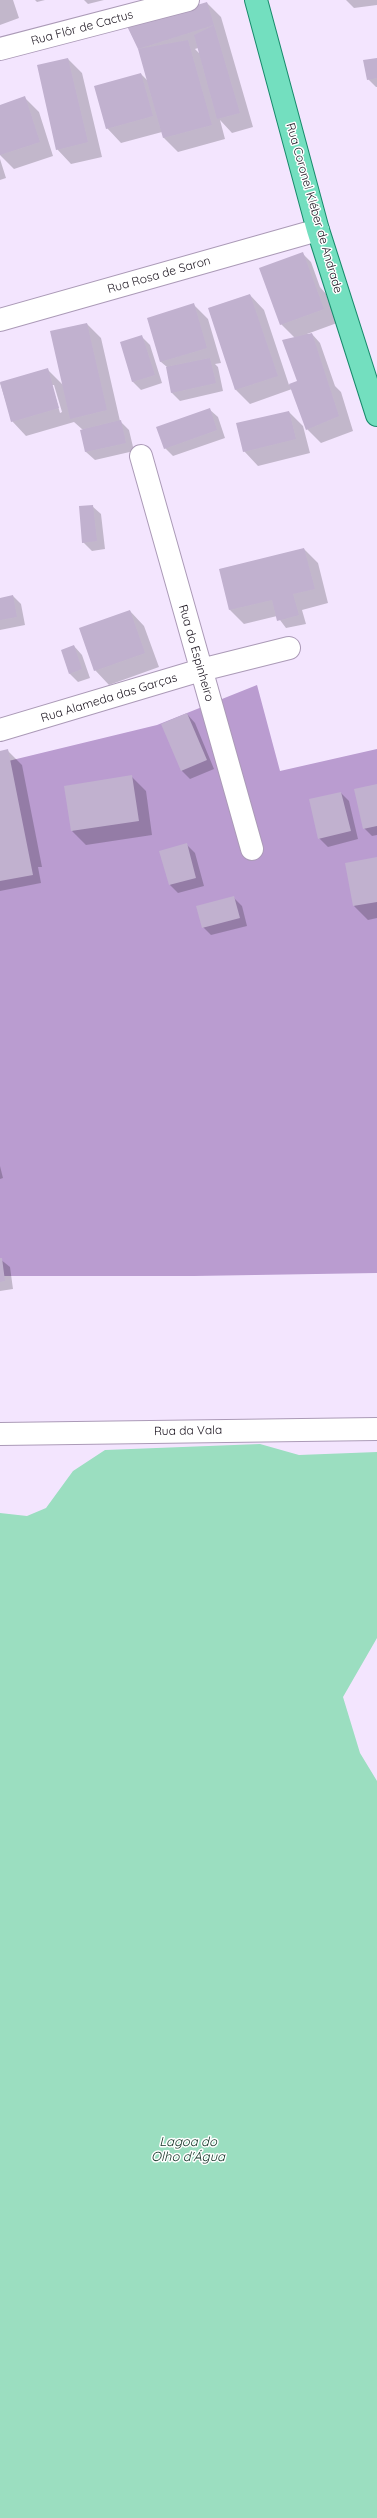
<!DOCTYPE html>
<meta charset="utf-8">
<style>
body{margin:0}
canvas{display:block;background:#f3e5fe}
</style>
<canvas width="377" height="2518"></canvas>
<script>
const ctx = document.querySelector('canvas').getContext('2d');
ctx.lineJoin = 'round';
function fill(path, color) {
  ctx.fillStyle = color;
  ctx.fill(path, 'evenodd');
}
function trace(path, color, width, dash) {
  ctx.strokeStyle = color;
  ctx.lineWidth = width;
  ctx.lineCap = dash ? 'butt' : 'round';
  ctx.setLineDash(dash || []);
  ctx.stroke(path);
}
function write(font, color, halo, rows, align = 'center') {
  ctx.font = font + ' Quicksand,sans-serif';
  ctx.lineWidth = 3;
  ctx.setLineDash([]);
  ctx.textBaseline = 'middle';
  ctx.strokeStyle = halo;
  ctx.fillStyle = color;
  for (const [text, x, y, turn = 0] of rows) {
    ctx.save();
    ctx.translate(x, y);
    ctx.rotate((+turn || 0) * Math.PI / 180);
    ctx.textAlign = isNaN(turn) ? turn : align;
    if (halo) ctx.strokeText(text, 0, 0);
    ctx.fillText(text, 0, 0);
    ctx.restore();
  }
}
fill(new Path2D(`
 M257,685L280,771L377,749V1273L194,1276H0V763L157,725Z`), '#ba9cd0');
fill(new Path2D(`
 M260,1444L299,1455L377,1452V1638L343,1697L360,1753L377,1781V2518H0V1513L27,1516L46,1508L73,1471L105,1450Z`), '#9bdec0');
fill(new Path2D(`
 M0,0H13L19,18L0,25Z
 M35,0H45L37,2Z
 M84,0H104L88,4Z
 M346,0H377V5L354,8Z
 M207,3L221,17L253,127L232,133L220,120L225,139L178,152L164,138L162,132L121,143L107,128L141,74L148,81L139,49L128,27ZM198,48L200,54L195,49Z
 M68,59L82,73L102,157L71,164L57,149Z
 M377,59V87H376L368,79Z
 M25,98L39,112L53,156L14,169L0,155V106Z
 M0,159L6,178L0,180Z
 M302,253L311,262L320,287L326,294L337,323L307,334H312L320,343L335,386L341,392L353,431L321,443L307,429L292,389L250,404L236,390L209,309L250,295L264,310L289,385L300,383L295,338L281,324Z
 M193,304L208,319L221,363L215,364L218,367L223,391L180,401L172,393L167,367L161,362L148,319Z
 M87,324L101,338L120,421L129,430L134,451L95,460L86,452L81,431L83,430L74,422L26,436L12,421L0,383L47,369L63,385ZM52,385H54L62,412L60,413Z
 M142,337L150,345L162,383L141,390L133,382L121,343Z
 M209,409L218,417L225,438L173,456L165,448Z
 M289,412L303,426L310,453L258,466L244,451Z
 M92,506L101,514L105,549L92,551L83,542Z
 M304,549L318,563L328,603L302,610L306,624L286,628L277,616L244,624L230,610L220,570Z
 M13,596L21,604L25,625L0,630V599Z
 M130,611L144,626L159,667L109,685L95,670Z
 M74,646L82,655L90,678L78,682L70,674L62,651Z
 M187,714L195,723L214,769L190,779L182,771L163,725Z
 M7,750L22,765L42,867H38L41,883L0,891V752Z
 M131,776L146,791L152,835L86,845L72,831Z
 M377,785V835L372,836L364,828Z
 M341,793L349,801L358,839L328,847L319,838Z
 M187,845L195,853L204,886L178,893L170,885Z
 M377,858V918L368,920L354,906Z
 M233,897L242,906L247,926L211,935L203,927Z
 M0,1166L3,1178L0,1179Z
 M0,1259L10,1267L13,1289L0,1291Z`), '#0003');
fill(new Path2D(`
 M207,2L214,25L138,49L127,26Z
 M214,25L240,113L217,119L194,35Z
 M188,40L212,125L163,138L138,49Z
 M68,58L88,142L56,150L37,65Z
 M377,58V78L367,80L363,60Z
 M141,73L153,116L106,129L94,86Z
 M25,96L40,142L0,155V105Z
 M303,252L324,309L280,325L259,268Z
 M250,294L278,376L235,390L208,308Z
 M194,303L207,348L160,362L147,318Z
 M87,323L107,410L70,419L50,331Z
 M312,333L339,416L306,430L289,384L297,381L282,340Z
 M142,335L155,375L132,382L120,342Z
 M210,358L216,383L171,393L166,367Z
 M48,368L59,408L11,422L0,382Z
 M210,408L217,430L164,449L156,427Z
 M289,411L296,439L243,452L236,423Z
 M121,420L126,443L85,452L80,430Z
 M93,505L97,541L82,543L79,506Z
 M304,548L315,589L293,594L299,615L277,621L272,600L229,610L219,569Z
 M13,595L17,617L0,620V598Z
 M130,610L145,653L94,671L79,628Z
 M74,645L82,669L69,674L61,650Z
 M187,713L207,760L181,771L161,724Z
 M8,749L33,875L0,881V751Z
 M132,775L139,821L71,831L64,786Z
 M377,784V826L363,829L354,789Z
 M341,792L351,831L318,839L309,799Z
 M187,843L196,878L169,885L159,851Z
 M377,857V902L353,906L345,863Z
 M234,896L240,918L202,928L196,906Z
 M0,1258H2L5,1281L0,1282Z`), '#c1b1cf');
const minor = new Path2D(`
 M0,49L188,0
 M0,320L318,230
 M141,456L252,849
 M0,730L201,670L289,648
 M0,1434L377,1429`);
const major = new Path2D(`
 M256,0L318,230L377,415`);
trace(minor, '#ab9ab7', 24);
trace(major, '#178a6b', 24);
trace(minor, '#fff', 22);
trace(major, '#73dfbf', 22);
write('12px', '#1a131e', '#fff', [
 ["Rua Flôr de Cactus",82,28,-15],
 ["Rua Coronel Kléber de Andrade",314,208,74],
 ["Rua Rosa de Saron",159,275,-16],
 ["Rua do Espinheiro",196,653,74],
 ["Rua Alameda das Garças",109,698,-17],
 ["Rua da Vala",188,1431,-1]
]);
write('italic 13px', '#113124', '#fff', [
 ["Lagoa do",188,2142],
 ["Olho d'Água",188,2157]
]);
</script>
